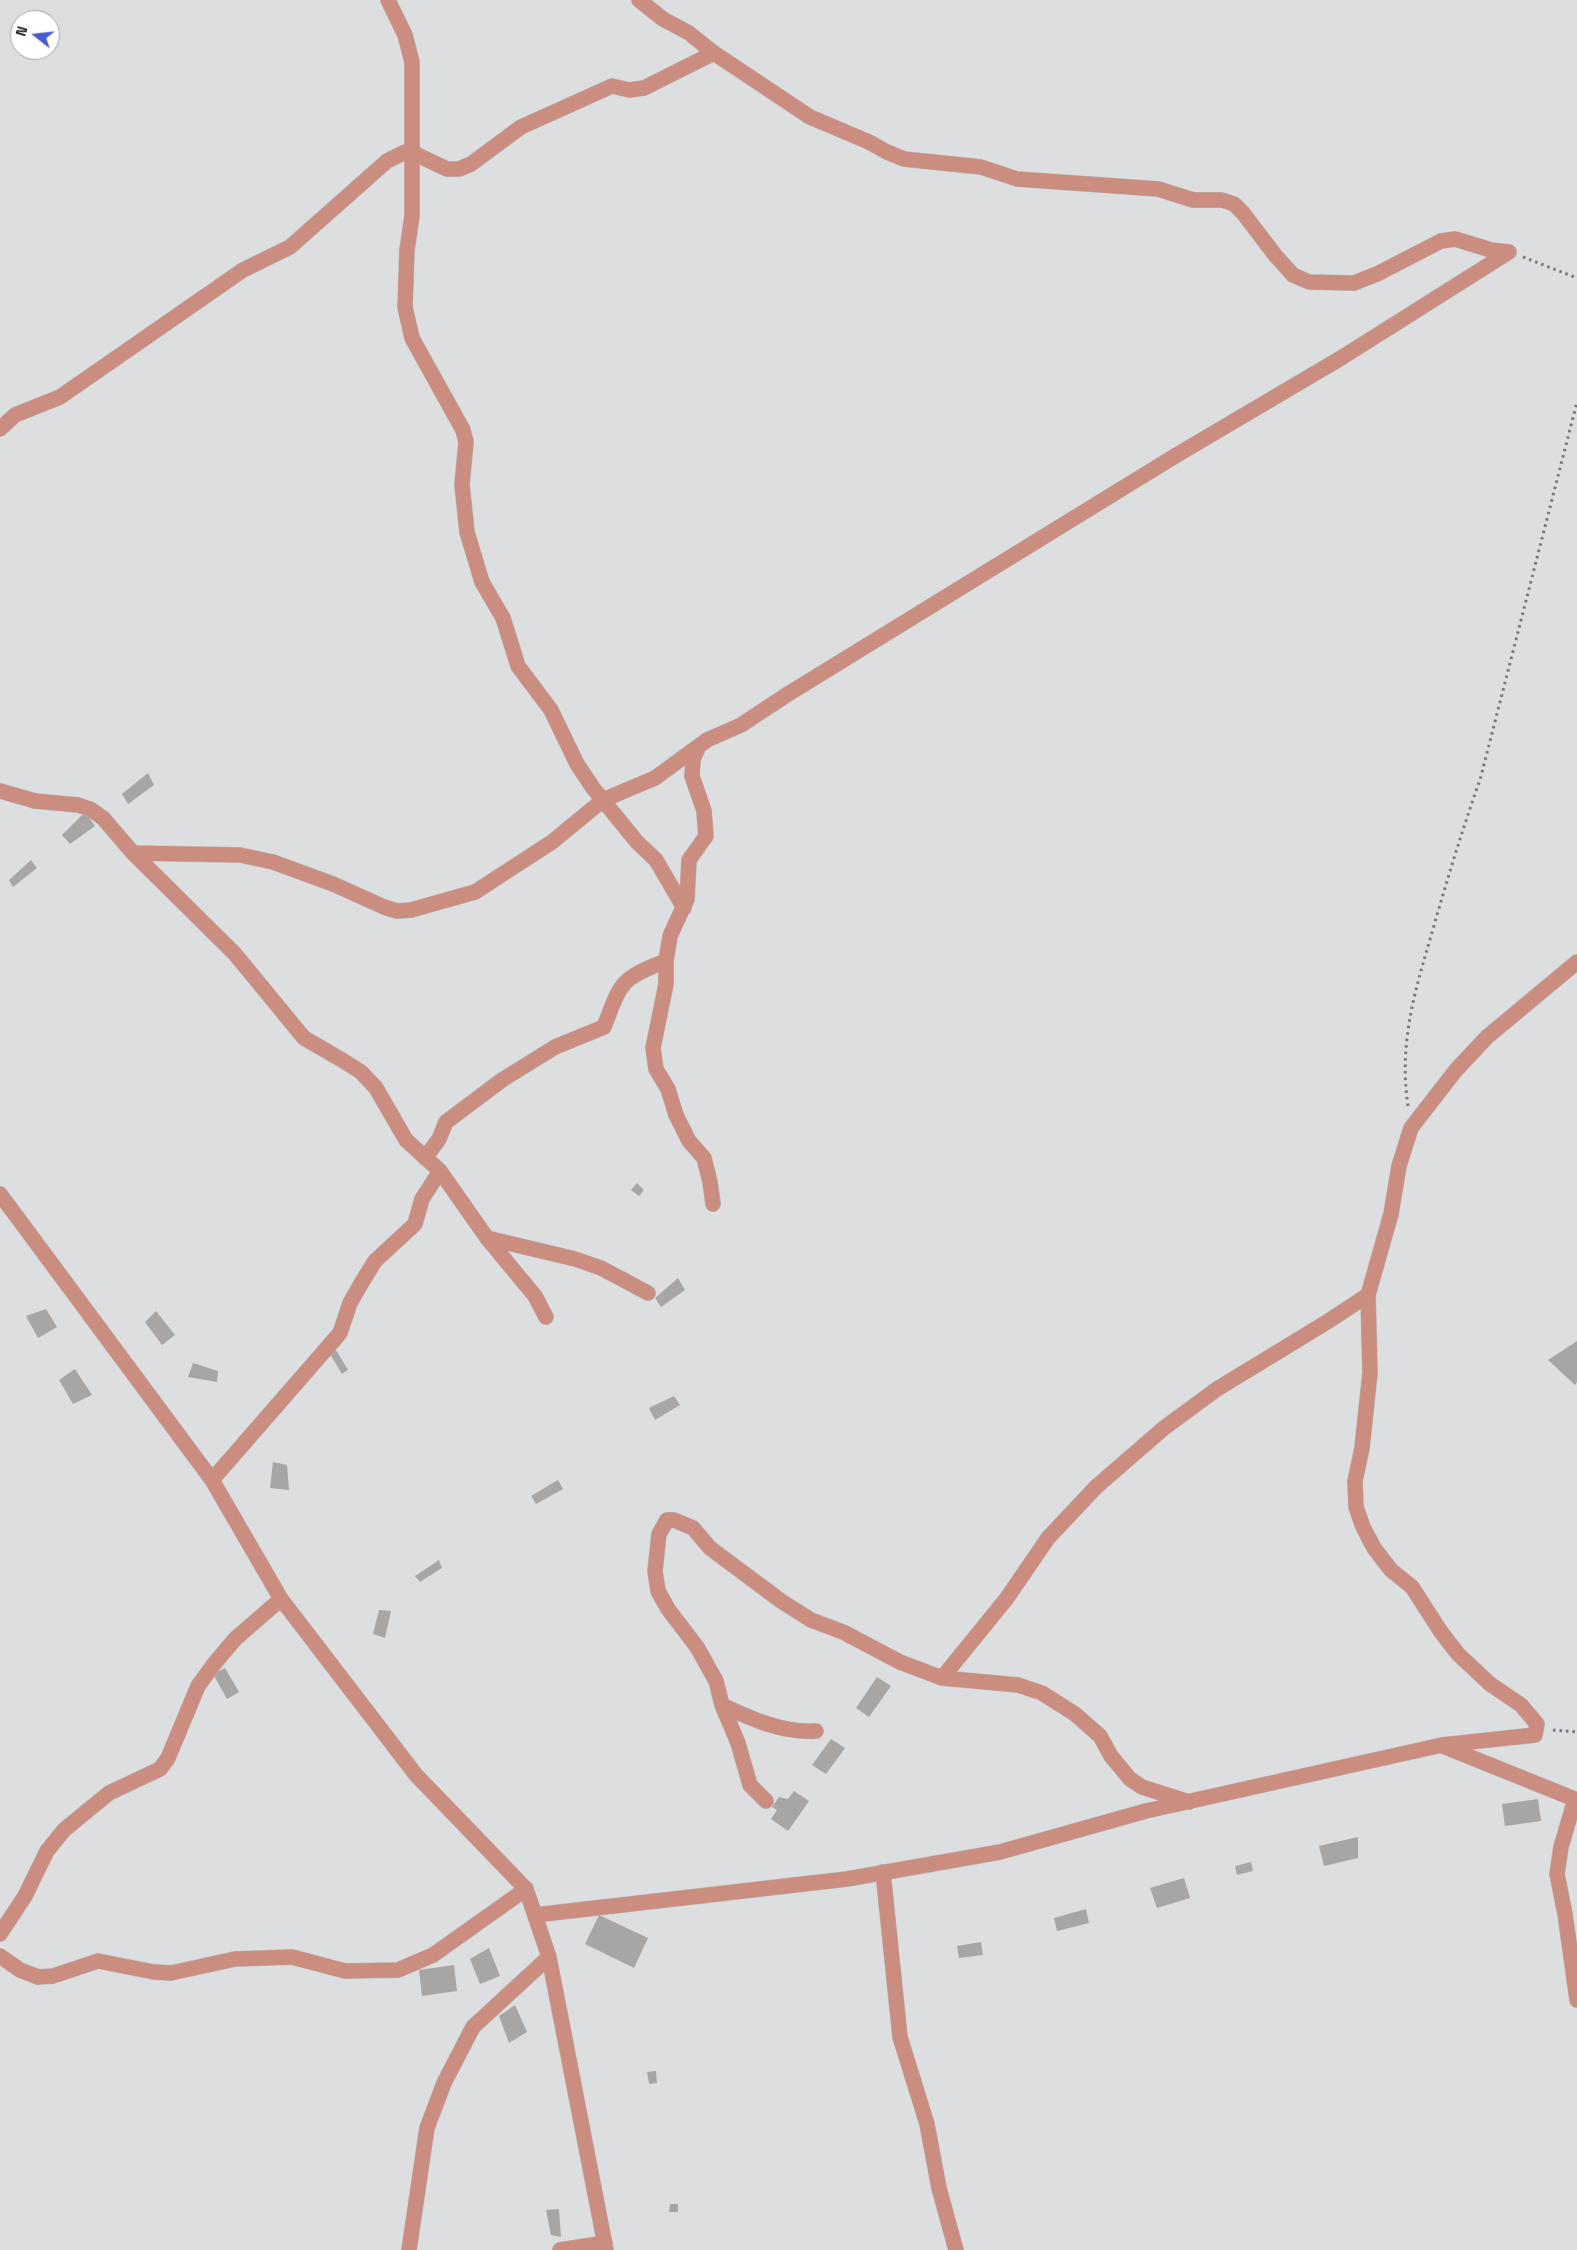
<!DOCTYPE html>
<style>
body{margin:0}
#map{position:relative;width:1577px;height:2250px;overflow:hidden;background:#dddee0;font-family:"Space Grotesk",sans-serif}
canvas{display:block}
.north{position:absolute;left:10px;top:10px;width:50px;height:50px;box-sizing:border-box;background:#fff;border:1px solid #a4a4a4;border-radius:50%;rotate:286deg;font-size:14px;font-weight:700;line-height:20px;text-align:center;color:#1b1b1c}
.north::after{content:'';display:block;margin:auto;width:18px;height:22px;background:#465dd1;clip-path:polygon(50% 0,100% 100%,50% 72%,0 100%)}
</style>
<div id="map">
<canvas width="1577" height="2250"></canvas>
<div class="north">N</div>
</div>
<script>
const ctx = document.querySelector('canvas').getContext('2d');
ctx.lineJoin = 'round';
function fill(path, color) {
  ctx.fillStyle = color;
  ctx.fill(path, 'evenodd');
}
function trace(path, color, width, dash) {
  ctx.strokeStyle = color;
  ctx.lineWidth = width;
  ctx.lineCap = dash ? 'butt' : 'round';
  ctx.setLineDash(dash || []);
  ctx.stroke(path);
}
fill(new Path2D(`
 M148,773L154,785L128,804L122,794Z
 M85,812L95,826L70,844L62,835Z
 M31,860L37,868L13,887L9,880Z
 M637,1183L644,1190L639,1196L631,1190Z
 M678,1278L685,1290L661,1307L655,1298Z
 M46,1309L57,1327L38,1338L26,1316Z
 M156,1311L175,1335L162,1345L145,1322Z
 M1577,1341V1382L1575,1385L1548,1360Z
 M336,1350L348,1370L342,1374L330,1354Z
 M193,1363L218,1371L217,1382L188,1377Z
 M75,1369L92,1395L73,1404L59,1380Z
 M674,1396L680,1405L655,1420L649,1408Z
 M273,1462L287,1465L289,1490L270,1488Z
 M558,1480L563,1489L536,1504L531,1496Z
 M439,1560L442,1568L420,1582L415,1576Z
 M379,1610L391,1611L385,1638L373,1634Z
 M225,1668L239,1692L227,1699L213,1674Z
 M877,1677L891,1686L869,1717L856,1708Z
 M831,1739L845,1748L826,1774L812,1765Z
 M794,1791L809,1801L788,1831L771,1819L777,1810L772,1807L779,1797L788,1799Z
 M1538,1799L1541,1821L1505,1826L1502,1804Z
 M1358,1837V1858L1324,1866L1319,1846Z
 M1251,1862L1253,1871L1237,1875L1235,1866Z
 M1184,1878L1190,1898L1157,1908L1150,1888Z
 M1086,1909L1089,1923L1057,1931L1054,1918Z
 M599,1915L648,1938L634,1968L585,1944Z
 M981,1942L983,1955L959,1958L957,1946Z
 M489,1948L500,1976L480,1984L470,1959Z
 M454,1965L457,1991L422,1996L419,1970Z
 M515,2005L527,2032L509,2043L499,2016Z
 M656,2071L657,2083L649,2084L647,2072Z
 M670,2204H678V2212H669Z
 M559,2209L561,2237L551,2235L546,2210Z`), '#a8a6a5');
const street = new Path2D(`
 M388,0L405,35L412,62V216L407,250L405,307L412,338L463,430L466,442L462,485L467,532L482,582L503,618L518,666L551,710L577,764L593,788L637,842L656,860L684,908
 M639,0L663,19L689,33L714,53L810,117L869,142L887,152L904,159L981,167L1017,179L1158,189L1193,200H1222L1234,204L1243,213L1275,255L1293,275L1309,282L1354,283L1377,274L1441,241L1455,239L1491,250L1509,252
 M0,429L15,415L60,397L243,270L290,247L387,161L405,152H411L447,169H459L471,164L521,127L612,86L629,90L644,88L714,53
 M699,746L693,759L692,776L704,811L706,836L689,860L687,899L670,936L666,961V984L653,1048L656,1069L668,1089L676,1115L689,1141L704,1158L710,1182L713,1204
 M0,791L35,801L78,805L90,809L103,818L133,853L235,954L304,1038L342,1060L361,1072L376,1088L406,1140L440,1171L487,1238L575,1259L601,1268L648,1293
 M133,853L240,855L273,862L333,884L384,907L397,911L411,910L475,892L552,842L603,800L655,778L707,740L741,725L788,694L1175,456L1341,358L1509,252
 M425,1158L439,1139L446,1122L502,1080L555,1047L604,1027C621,983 619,979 666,961
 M0,1194L212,1480L281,1599L416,1775L526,1889L549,1957L606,2250
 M487,1238L535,1296L546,1317
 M212,1480L340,1333L350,1303L362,1282L375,1261L415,1224L422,1199L440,1171
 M942,1678L1007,1598L1048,1538L1096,1487L1164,1428L1217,1389L1327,1322L1368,1295
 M722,1705L738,1743L750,1785L766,1801
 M816,1731C783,1733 751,1719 722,1705L716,1681L697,1647L668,1609L658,1591L655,1571L659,1534L667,1520H674L693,1528L710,1548L781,1601L811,1620L843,1632L900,1662L942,1678L1018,1685L1042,1693L1075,1714L1100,1736L1111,1756L1130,1779L1142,1787L1189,1802
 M1443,1746L1577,1800
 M1575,1799L1561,1847L1557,1874L1565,1914L1577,2000
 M883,1872L900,2037L927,2124L939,2188L956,2250
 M535,1915L847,1879L1000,1852L1146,1811L1442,1745L1535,1735L1537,1724L1521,1705L1490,1684L1458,1654L1441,1632L1412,1587L1391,1570L1374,1548L1363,1527L1356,1507L1355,1481L1362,1448L1370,1373L1368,1295L1391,1214L1399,1166L1411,1128L1456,1070L1487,1037L1577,962
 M0,1934L25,1896L47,1851L64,1830L109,1793L160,1769L168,1758L198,1686L214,1664L235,1639L281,1599
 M0,1956L20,1970L38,1977L53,1976L98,1961L154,1972L171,1973L235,1959L292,1957L345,1971L398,1970L433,1955L526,1889
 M409,2250L427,2128L444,2083L473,2027L549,1957
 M560,2250L605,2243`);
trace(street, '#babbbd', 16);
trace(new Path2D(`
 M1523,257L1577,278
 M1408,1106C1398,1039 1417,985 1435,922C1449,874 1463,827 1480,780L1577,402
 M1553,1730L1577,1732`), '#777879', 3, [2.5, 4]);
trace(street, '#cb8d7f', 15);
</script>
